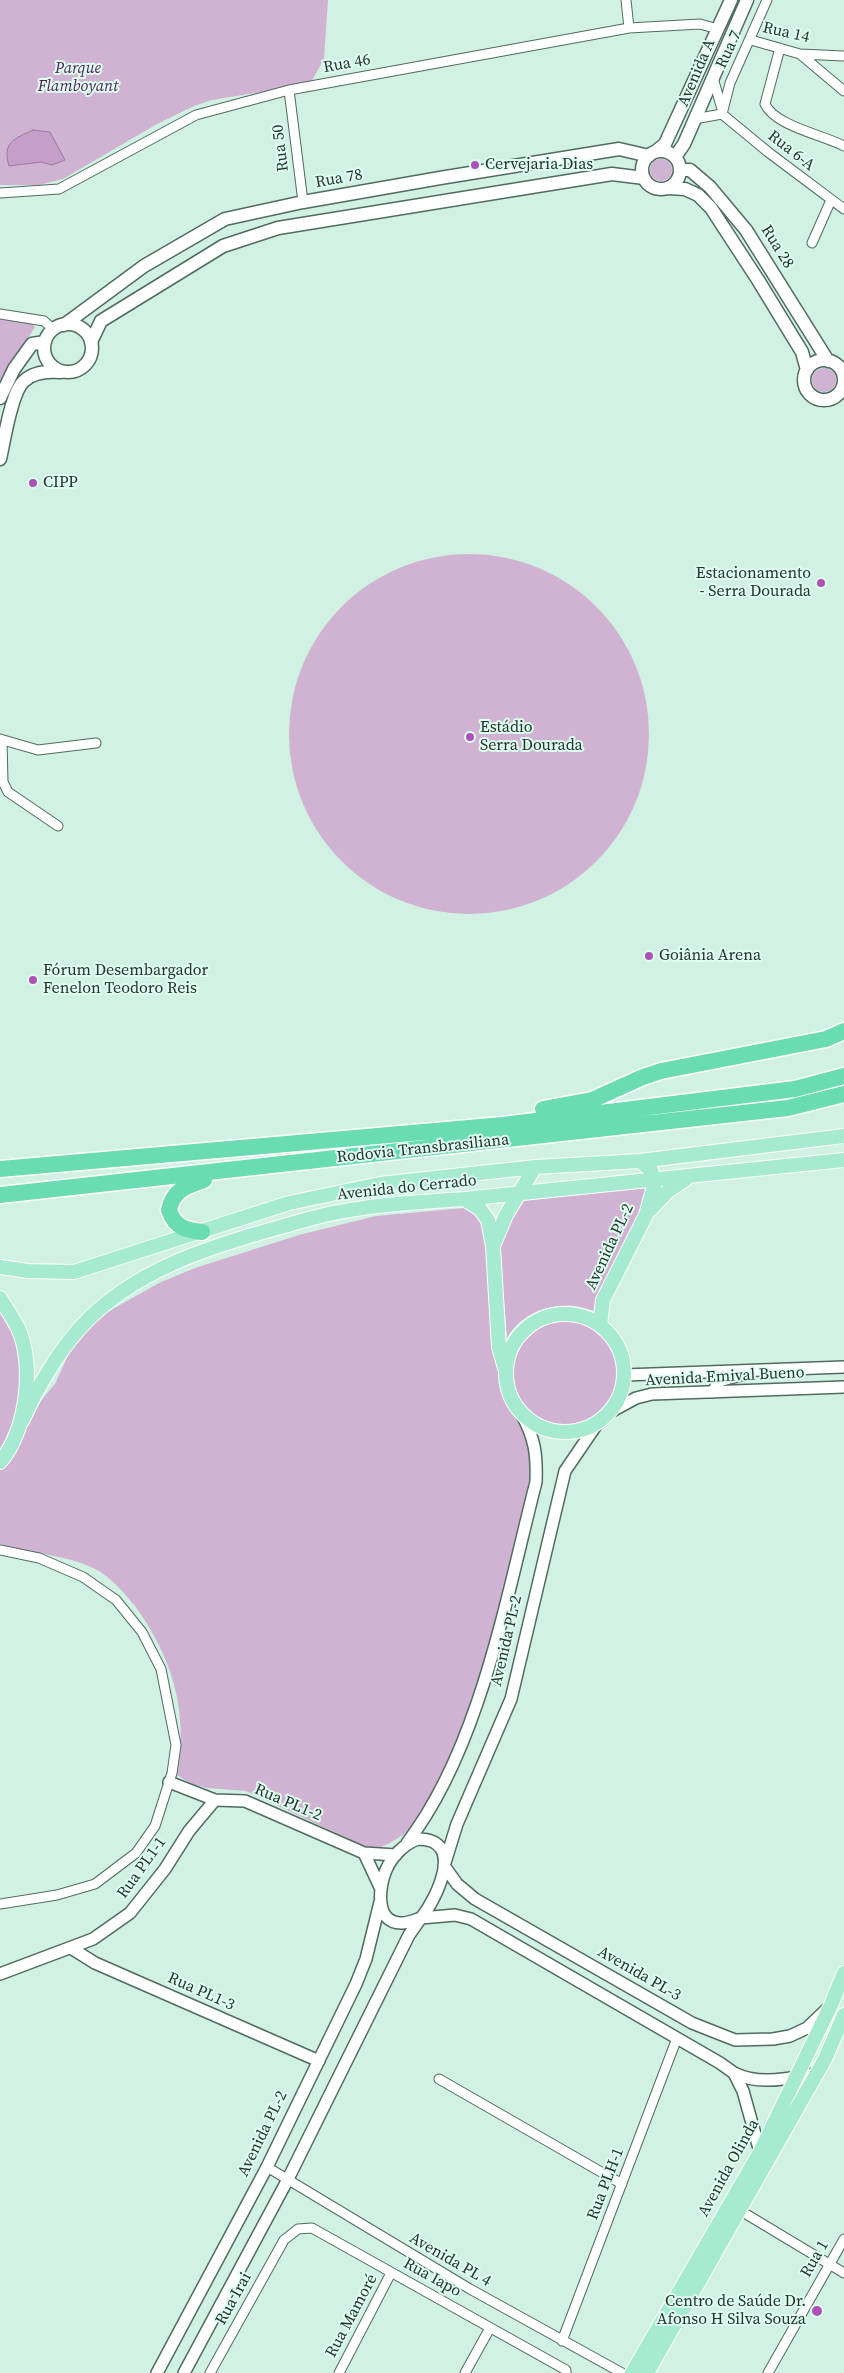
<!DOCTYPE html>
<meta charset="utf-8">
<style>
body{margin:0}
canvas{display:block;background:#d1f1e2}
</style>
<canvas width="844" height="2373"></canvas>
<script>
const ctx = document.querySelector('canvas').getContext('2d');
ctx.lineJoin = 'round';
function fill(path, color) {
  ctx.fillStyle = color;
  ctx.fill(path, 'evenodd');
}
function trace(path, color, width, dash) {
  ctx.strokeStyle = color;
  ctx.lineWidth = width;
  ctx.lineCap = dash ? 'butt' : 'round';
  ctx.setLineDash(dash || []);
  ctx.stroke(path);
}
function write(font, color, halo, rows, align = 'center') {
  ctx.font = font + ' "Source Serif 4",serif';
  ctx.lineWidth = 4;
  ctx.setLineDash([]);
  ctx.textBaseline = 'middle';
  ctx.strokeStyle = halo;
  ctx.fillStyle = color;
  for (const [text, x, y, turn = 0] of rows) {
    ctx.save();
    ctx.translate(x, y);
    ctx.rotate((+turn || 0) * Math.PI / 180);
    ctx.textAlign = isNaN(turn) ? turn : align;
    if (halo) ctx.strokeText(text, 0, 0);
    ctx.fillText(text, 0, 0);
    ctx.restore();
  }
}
fill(new Path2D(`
 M0,0H328L324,59L310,84L212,100L194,106L157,124L63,179L39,185H0Z
 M650 170a11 11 0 1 1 22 0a11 11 0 1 1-22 0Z
 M0,319L32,324L35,327L0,383Z
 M812 380a12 12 0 1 1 24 0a12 12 0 1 1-24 0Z
 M289 734a180 180 0 1 1 360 0a180 180 0 1 1-360 0Z
 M641,1185L646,1190L648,1198L598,1296L594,1311C563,1298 524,1308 507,1338L500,1252L502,1238L522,1198Z
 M464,1208L479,1212L486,1227L499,1375L513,1411L526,1433L534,1473L476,1695L461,1733L427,1805L415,1823L403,1835L388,1844L381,1847H366L246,1791L207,1788L192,1784L177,1775C189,1712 172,1657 135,1606C124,1593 109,1575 93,1568C64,1554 30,1554 0,1544V1469L12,1456L36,1406L55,1384L81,1327L159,1283L195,1268L299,1235L376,1216Z
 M0,1308C19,1339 28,1379 18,1415C14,1428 6,1441 0,1454Z
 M513 1373a54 54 0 1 1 108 0a54 54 0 1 1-108 0Z`), '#d0b3d2');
const water = new Path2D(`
 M33,130L50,132L65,160L52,165L41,162L9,166C2,142 14,139 33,130Z`);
fill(water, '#c79dca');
trace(water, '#977d9b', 1);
const minor = new Path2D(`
 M626,0L629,28
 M751,40L800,54L844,56
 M780,48L765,104C775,126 823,135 844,146
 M800,54L844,91
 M713,78L722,109
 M289,90L303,202
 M722,114L768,152L844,209
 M722,114L730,83L767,0
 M694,119L722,114
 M0,193L59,189L196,115L289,90L629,28L700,24L718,29
 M812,243L831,200
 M0,314L44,321L53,329
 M0,739L38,750L96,743
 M2,740L3,782L8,792L58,826
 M0,1550L39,1558L83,1577L116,1600L142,1632L161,1669L176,1745L172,1773L155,1826L136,1853L95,1884L57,1895L0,1904
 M439,2079L622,2184
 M267,2167L470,2289L622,2373
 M736,2208L844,2273
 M562,2341L677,2038
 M210,2373L284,2240L298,2229L312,2228L566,2370V2373
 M339,2373L391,2273
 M465,2373L490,2328
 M768,2373L844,2239`);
const tertiary = new Path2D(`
 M625,1375L844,1367
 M713,1392L719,1381L740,1375
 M612,1411L636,1398L652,1394L844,1387
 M169,1782L215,1800L245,1801L364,1853L396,1855
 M418,1839C466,1839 437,1898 421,1918C415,1920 408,1923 402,1923C374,1924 379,1886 386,1870C392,1856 404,1844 418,1839Z
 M407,1843C480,1748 506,1598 536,1482C537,1454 535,1439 521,1413
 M364,1853L380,1887
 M444,1866L457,1824L511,1699L565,1471L597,1424
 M445,1867L457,1884L475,1899L692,2023L735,2040L773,2039L790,2036L807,2028L828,2008
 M421,1918L455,1915L471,1919L720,2063L734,2073L743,2091L760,2152
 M71,1948L95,1963L319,2061
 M0,1974L93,1939L130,1913L165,1869L189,1831L215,1800
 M734,2073C760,2086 789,2078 816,2074
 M157,2373L267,2167L356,1984L366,1959L380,1902
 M184,2373L287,2181L409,1935L421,1918`);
const secondary = new Path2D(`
 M642 170a19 19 0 1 1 38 0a19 19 0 1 1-38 0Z
 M655,152L665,144L731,0
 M675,157L684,144L747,0
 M680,170H690L710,187L746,230L828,361
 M668,188L685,189L698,195L711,208L758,280L802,352L807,370
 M44 348a24 24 0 1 1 48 0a24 24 0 1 1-48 0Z
 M64,325L144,266L225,219L303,202L440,178L619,149L649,156
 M91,342L101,321L223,246L278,228L612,174L644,178
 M804 380a20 20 0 1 1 40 0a20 20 0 1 1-40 0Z
 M0,398L14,369L32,344L45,342
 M0,459C4,442 11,392 24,381C34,371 49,371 61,372`);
const primary = new Path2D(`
 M464,1199L480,1209L488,1220L493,1246L499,1347L505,1368
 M650,1210L668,1191L686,1179
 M493,1246L506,1215L535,1167
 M0,1267L28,1271L74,1272L289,1203L380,1184L535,1167L640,1161L844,1136
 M0,1298C6,1308 13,1318 18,1328C35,1364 27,1432 0,1462
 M506 1373a59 59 0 1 1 118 0a59 59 0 1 1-118 0Z
 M600,1325L603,1300L646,1215L655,1183L651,1170L640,1161
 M22,1421C38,1387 55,1356 80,1328C132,1270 211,1246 284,1226C302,1221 321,1215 339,1212C380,1204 422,1202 464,1199L844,1160
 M632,2373L760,2152L831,2005L844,1973
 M647,2373L825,2059L844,2015`);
const motorway = new Path2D(`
 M543,1109L592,1100L643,1077L661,1071L826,1039L844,1031
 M0,1169L503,1125L795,1089L844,1076
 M0,1195L788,1108L844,1094
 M202,1232C186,1230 175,1228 169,1210C173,1190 186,1186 204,1180`);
trace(minor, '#506c60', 11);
trace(tertiary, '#506c60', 14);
trace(secondary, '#506c60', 15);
trace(primary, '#fff', 16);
trace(motorway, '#fff', 19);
trace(minor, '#fff', 9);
trace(tertiary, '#fff', 11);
trace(secondary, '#fff', 12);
trace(primary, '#a6ead0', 14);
trace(motorway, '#6adcb1', 16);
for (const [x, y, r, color] of [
 [475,165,5,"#af50b8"],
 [33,483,5,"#af50b8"],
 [821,583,5,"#af50b8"],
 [470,737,5,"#af50b8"],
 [649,956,5,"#af50b8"],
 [33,980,5,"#af50b8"],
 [817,2311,6,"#af50b8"]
]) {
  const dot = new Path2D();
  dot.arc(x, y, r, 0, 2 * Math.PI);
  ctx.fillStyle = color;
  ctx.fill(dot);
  trace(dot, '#defeef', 2);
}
write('16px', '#27332e', '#defeef', [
 ["Rua 14",786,33,13],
 ["Rua 7",729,50,-65],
 ["Rua 46",347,64,-10],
 ["Avenida A",697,73,-67],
 ["Rua 50",281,148,-97],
 ["Rua 6-A",791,151,38],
 ["Rua 78",339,179,-10],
 ["Rua 28",777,247,58],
 ["Rodovia Transbrasiliana",423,1149,-6],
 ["Avenida do Cerrado",407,1188,-6],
 ["Avenida PL-2",610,1247,-65],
 ["Avenida Emival Bueno",725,1377,-3],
 ["Avenida PL-2",507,1641,-77],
 ["Rua PL1-2",288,1803,23],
 ["Rua PL1-1",142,1868,-54],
 ["Avenida PL-3",639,1974,30],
 ["Rua PL1-3",201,1992,24],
 ["Avenida PL-2",263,2134,-64],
 ["Avenida Olinda",729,2168,-61],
 ["Rua PLH-1",606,2184,-69],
 ["Rua 1",815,2259,-60],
 ["Avenida PL 4",450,2260,30],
 ["Rua Iapo",432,2278,29],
 ["Rua Irai",234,2299,-61],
 ["Rua Mamoré",352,2316,-62]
]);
write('italic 16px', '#501d55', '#defeef', [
 ["Parque",78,69],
 ["Flamboyant",78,87]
]);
write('16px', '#27332e', '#defeef', [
 ["Cervejaria Dias",485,165],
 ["CIPP",43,483],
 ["Estacionamento",811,574,"right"],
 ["- Serra Dourada",811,592,"right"],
 ["Estádio",480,728],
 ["Serra Dourada",480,746],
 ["Goiânia Arena",659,956],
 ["Fórum Desembargador",43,971],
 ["Fenelon Teodoro Reis",43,989],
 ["Centro de Saúde Dr.",806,2302,"right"],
 ["Afonso H Silva Souza",806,2320,"right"]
], 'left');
</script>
